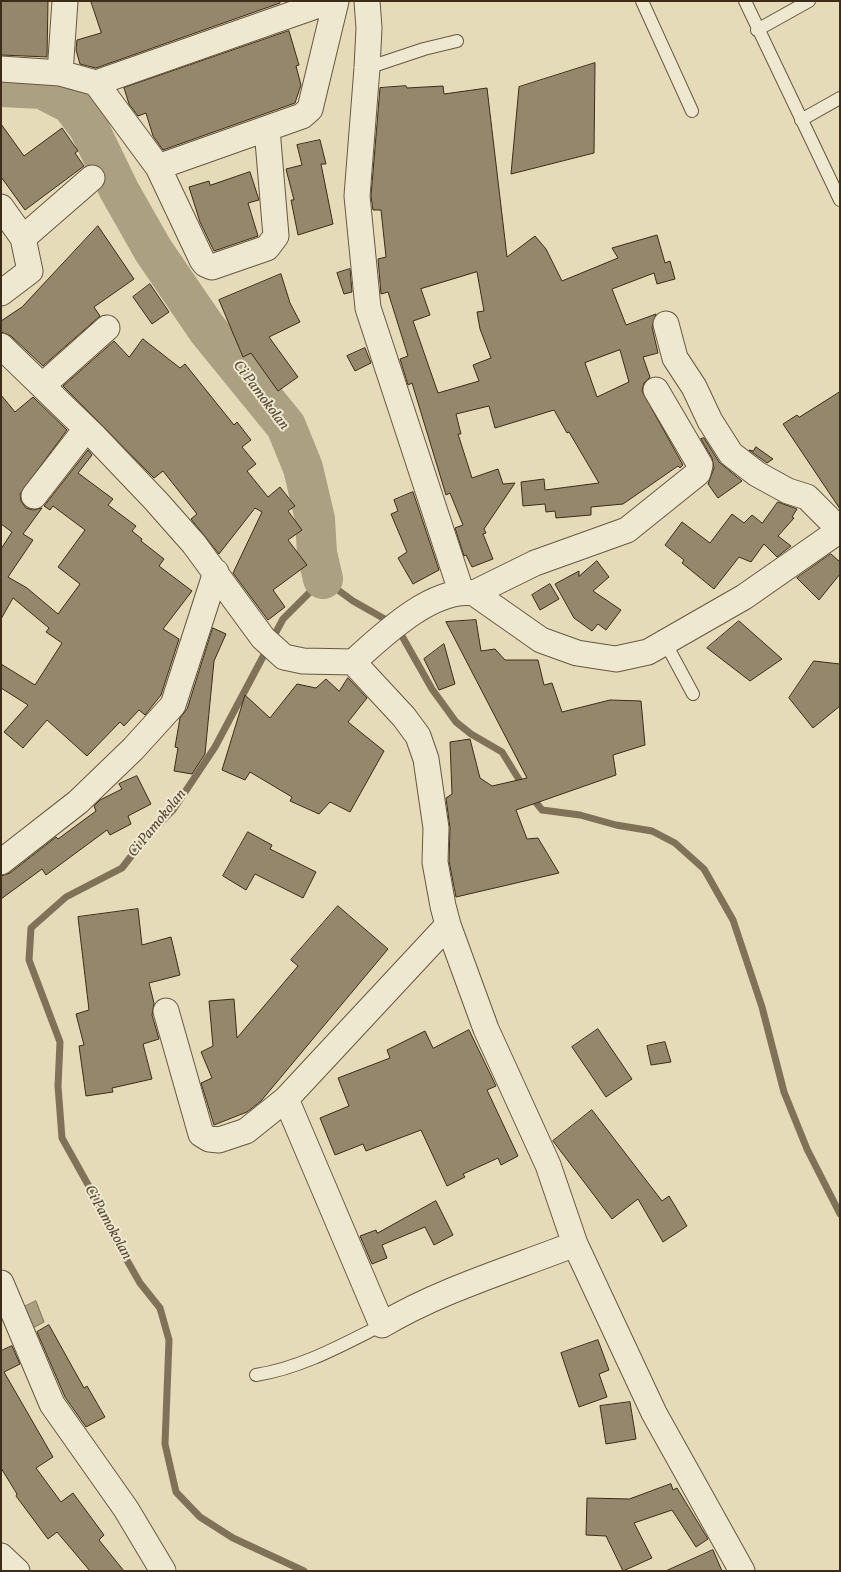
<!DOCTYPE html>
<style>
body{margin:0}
#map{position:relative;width:841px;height:1572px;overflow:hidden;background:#e5dbb8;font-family:Vollkorn,serif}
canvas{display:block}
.frame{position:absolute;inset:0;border:2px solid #3d2c18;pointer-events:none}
</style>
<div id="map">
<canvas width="841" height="1572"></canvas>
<div class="frame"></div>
</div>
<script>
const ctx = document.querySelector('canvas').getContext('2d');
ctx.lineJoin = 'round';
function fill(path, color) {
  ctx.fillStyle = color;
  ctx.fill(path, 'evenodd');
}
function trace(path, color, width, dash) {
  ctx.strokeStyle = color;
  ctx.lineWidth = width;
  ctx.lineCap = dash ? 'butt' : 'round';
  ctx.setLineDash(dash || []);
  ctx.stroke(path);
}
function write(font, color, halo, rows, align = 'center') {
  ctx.font = font + ' Vollkorn,serif';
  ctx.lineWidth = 4;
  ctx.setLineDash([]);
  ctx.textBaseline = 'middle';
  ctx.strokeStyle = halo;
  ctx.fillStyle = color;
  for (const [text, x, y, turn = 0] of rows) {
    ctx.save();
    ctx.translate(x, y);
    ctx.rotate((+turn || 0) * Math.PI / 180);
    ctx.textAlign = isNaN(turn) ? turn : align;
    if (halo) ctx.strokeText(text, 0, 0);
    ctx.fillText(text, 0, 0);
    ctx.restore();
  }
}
const water = new Path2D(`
 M36,1301L44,1322L31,1329L22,1308Z`);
fill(water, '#aca082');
trace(water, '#807258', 1);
trace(new Path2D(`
 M398,629L432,689L456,722L471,734L502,752L523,786
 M531,796L542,810L580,815L616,825L652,831L675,843L704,869L733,920L762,1007L784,1092L807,1149L840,1214
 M304,1571L233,1538L200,1517L176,1492L165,1444L169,1340L160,1308L140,1283L112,1234L96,1199L62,1138L58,1086L60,1042L29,960L31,928L66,897L122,868L146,837L173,810L215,747L283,619L323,579L353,601L390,622`), '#807258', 7);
trace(new Path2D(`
 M1,87L42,89L71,104L89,128L119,190L153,250L207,329L286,426L303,468L315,519L317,553L323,579`), '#aca082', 40);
const building = new Path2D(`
 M1,1H48L47,57L1,55Z
 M91,1H280V3L96,68L80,64L76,50L77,40L101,33Z
 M289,31L299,65L296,66L301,85L295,103L163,150L153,136L146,113L138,116L129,104L124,88Z
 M595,63L594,153L511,174L519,87Z
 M406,86L407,88L443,86L444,94L487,88L507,257L535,236L546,249L562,281L618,258L612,248L657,235L665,263L670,261L675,279L657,284L654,273L612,289L626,325L656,314L652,327L658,353L643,357L650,377L644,383L642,391L683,465L680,468L678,466L623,504L591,507V515L556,518L555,511L546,512L545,504L523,506L521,482L544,479L545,490L599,483L569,432L567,433L554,410L495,428L489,406L456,414L461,434H458L472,478L498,469L503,484L515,483L484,529L486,533L483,534L493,559L472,567L466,555L464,556L455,528L463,525L450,493L446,495L412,383L408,385L400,359L408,356L388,292L381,294L378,259L386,257L381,210H373L371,196L380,88ZM477,272L484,311L477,312L480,329L491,358L473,365L479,381L438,393L413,321L430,315L421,289ZM620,350L629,382L597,397L585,363Z
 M1,124L24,156L62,128L78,151L75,153L84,166L25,210L1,177Z
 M320,140L326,164H321L333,224L298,235L291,200H294L286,169L302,165L297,145Z
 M250,172L259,200L248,203L258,236L214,251L200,222L189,187L209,181L210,185Z
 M98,226L134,279L94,307L100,316L43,366L11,336L1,332V321L22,307Z
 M350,269L352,292L344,294L337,273Z
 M281,274L290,303L300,322L269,337L298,377L278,391L251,353L243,357L219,300Z
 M150,284L169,312L152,324L133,297Z
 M143,339L180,368L185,364L234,425L237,422L251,440L242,447L256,464L247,471L268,497L280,487L295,506L288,511L302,530L288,540L307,565L273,590L285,607L268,620L233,573L262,512L255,508L219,554L191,519L197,514L163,471L154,478L63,386L114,341L129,357Z
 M365,348L371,363L355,371L347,356Z
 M840,392V509L783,424L797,415L799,417Z
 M1,395L15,412L33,397L67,430L20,494L21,501L26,508L33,510L42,508L23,534L33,540L8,577L27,588L58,614L80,584L58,567L85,530L53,506L50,510L44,506L88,450L92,455L78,473L113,499L108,505L136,526L132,531L142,539L141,541L164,559L159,566L192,591L163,629L179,639L161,695L145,715L139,710L124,726L120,722L87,756L47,720L23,748L4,732L28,705L1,688V664L35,685L62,643L46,632L49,628L13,598L1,619V549L12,532L1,524Z
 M704,438L719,462L742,481L718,498L708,484L714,468L712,458L701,439Z
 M756,447L773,459L767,463L749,450L753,451Z
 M413,492L439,570L413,584L398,558L407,552L391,514L398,511L394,500Z
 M778,502L797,509L792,517L794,518L778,536L791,546L777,557L764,544L751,562L739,557L714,589L682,563L684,560L665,545L682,522L710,543L732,514L744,523L752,515L762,523Z
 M831,554L840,562V574L819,600L797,578Z
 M597,561L609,577L593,591L621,610L606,630L598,624L592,631L574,618L555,584L579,571V576Z
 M550,584L559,599L540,610L532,595Z
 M476,620L481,651L495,649L505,660H538L544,685L552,683L562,712L610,700L641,701L645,745L613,755L616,775L516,810L527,839L538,838L559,873L456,897L449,861L450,828L446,798L452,794L450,742L470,739L480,778L492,786L527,778L446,622Z
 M739,621L782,659L750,681L707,648Z
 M213,628L226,634L214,661L205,754L192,774L174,771L178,748L175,747L180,718L187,709Z
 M444,644L455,684L439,690L424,659Z
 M814,661L840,664V706L813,728L789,698Z
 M348,678L367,698L348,722L384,751L350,812L330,802L319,814L290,801L292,797L250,772L245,780L222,770L245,695L270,718L297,684L316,688L326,679L339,691Z
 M137,776L151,804L128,816L131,824L110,835L107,830L46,875L42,869L1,899V876L10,873L56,837L58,839L96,811L94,806L100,800L122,789L119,784Z
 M248,832L272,845L270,849L316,872L303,898L255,874L246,890L223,876Z
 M338,906L388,949L261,1101L247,1112L214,1125L201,1083L212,1078L201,1052L213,1046L209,1001L234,999L237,1038L298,966L291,960Z
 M138,909L142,945L171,937L180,975L149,983L154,1003L152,1015L159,1039L143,1044L152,1079L112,1088L113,1092L86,1096L79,1046L84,1045L76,1014L89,1010L78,917Z
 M598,1029L632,1079L606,1097L572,1047Z
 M469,1030L496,1086L487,1090L518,1156L501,1165L498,1158L463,1174L465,1177L447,1186L421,1130L366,1151L363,1144L335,1155L320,1118L349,1106L338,1078L390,1058L387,1050L425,1031L433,1048Z
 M665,1042L671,1062L651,1065L647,1046Z
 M592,1110L662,1201L669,1196L687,1226L663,1242L638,1199L612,1219L553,1141Z
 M436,1201L453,1235L434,1245L425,1227L382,1245L387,1258L372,1264L360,1236L376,1230L377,1233Z
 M49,1325L84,1388L87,1386L105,1417L86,1427L65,1397L37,1332Z
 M598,1340L609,1370L599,1374L607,1397L579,1407L561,1353Z
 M12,1346L20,1364L4,1372L53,1457L36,1468L61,1502L73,1493L104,1535L99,1540L124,1571H90L57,1532L48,1539L16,1496L17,1494L1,1468V1351Z
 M630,1402L636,1439L606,1444L600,1406Z
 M671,1484L673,1490L677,1488L708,1539L696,1547L672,1510L634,1523L652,1558L623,1571L606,1536L586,1535L587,1498L629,1499Z
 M713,1550L722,1571H666Z`);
fill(building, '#94876b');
trace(building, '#3d2c18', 1);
const service = new Path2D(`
 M642,1L692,111
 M745,1L840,200
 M757,30L809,1
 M367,68L424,49L457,41
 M801,120L840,98
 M665,642L693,694
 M256,1375C301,1368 342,1345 382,1325`);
const minor = new Path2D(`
 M367,1L369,28L367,68L357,196L368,308L461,591
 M1,69L60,73L96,83L158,167L202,260L205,264L212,267L267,248L276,236L267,129
 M60,73L65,1
 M96,83L330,1
 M158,167L302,116L310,109L336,1
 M1,207L23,238
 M1,293L30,271L23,238L92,178
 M666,324L675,358L694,387L710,421L731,454L757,474L788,491L807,497L840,530
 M1,346L95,437L156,501L194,544L263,638L284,657L303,661L353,662C382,636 432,587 474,593L541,640L577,653L616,659L648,652L744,597L840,530
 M43,385L107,328
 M34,496L86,429
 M474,593L535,563L627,530L698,473L700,465L656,390
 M353,662L404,717L418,736L426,759L436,828L435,862L443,906L448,925L486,1029L548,1165L575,1244L654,1413L742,1571
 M1,862L78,802L133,749L173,705L216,572
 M166,1011L201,1134L209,1139L219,1140L246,1131L286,1099L448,925
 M286,1099L382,1325C441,1290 511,1269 575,1244
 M1,1283L52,1404L126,1509L163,1571
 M1,1556L17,1571`);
trace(service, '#675840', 14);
trace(minor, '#675840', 27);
trace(service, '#eee8d1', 12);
trace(minor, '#eee8d1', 25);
write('italic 15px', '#594932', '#eee8d1', [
 ["Ci Pamokolan",260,396,53],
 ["Ci Pamokolan",158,824,-51],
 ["Ci Pamokolan",107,1223,61]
]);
</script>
